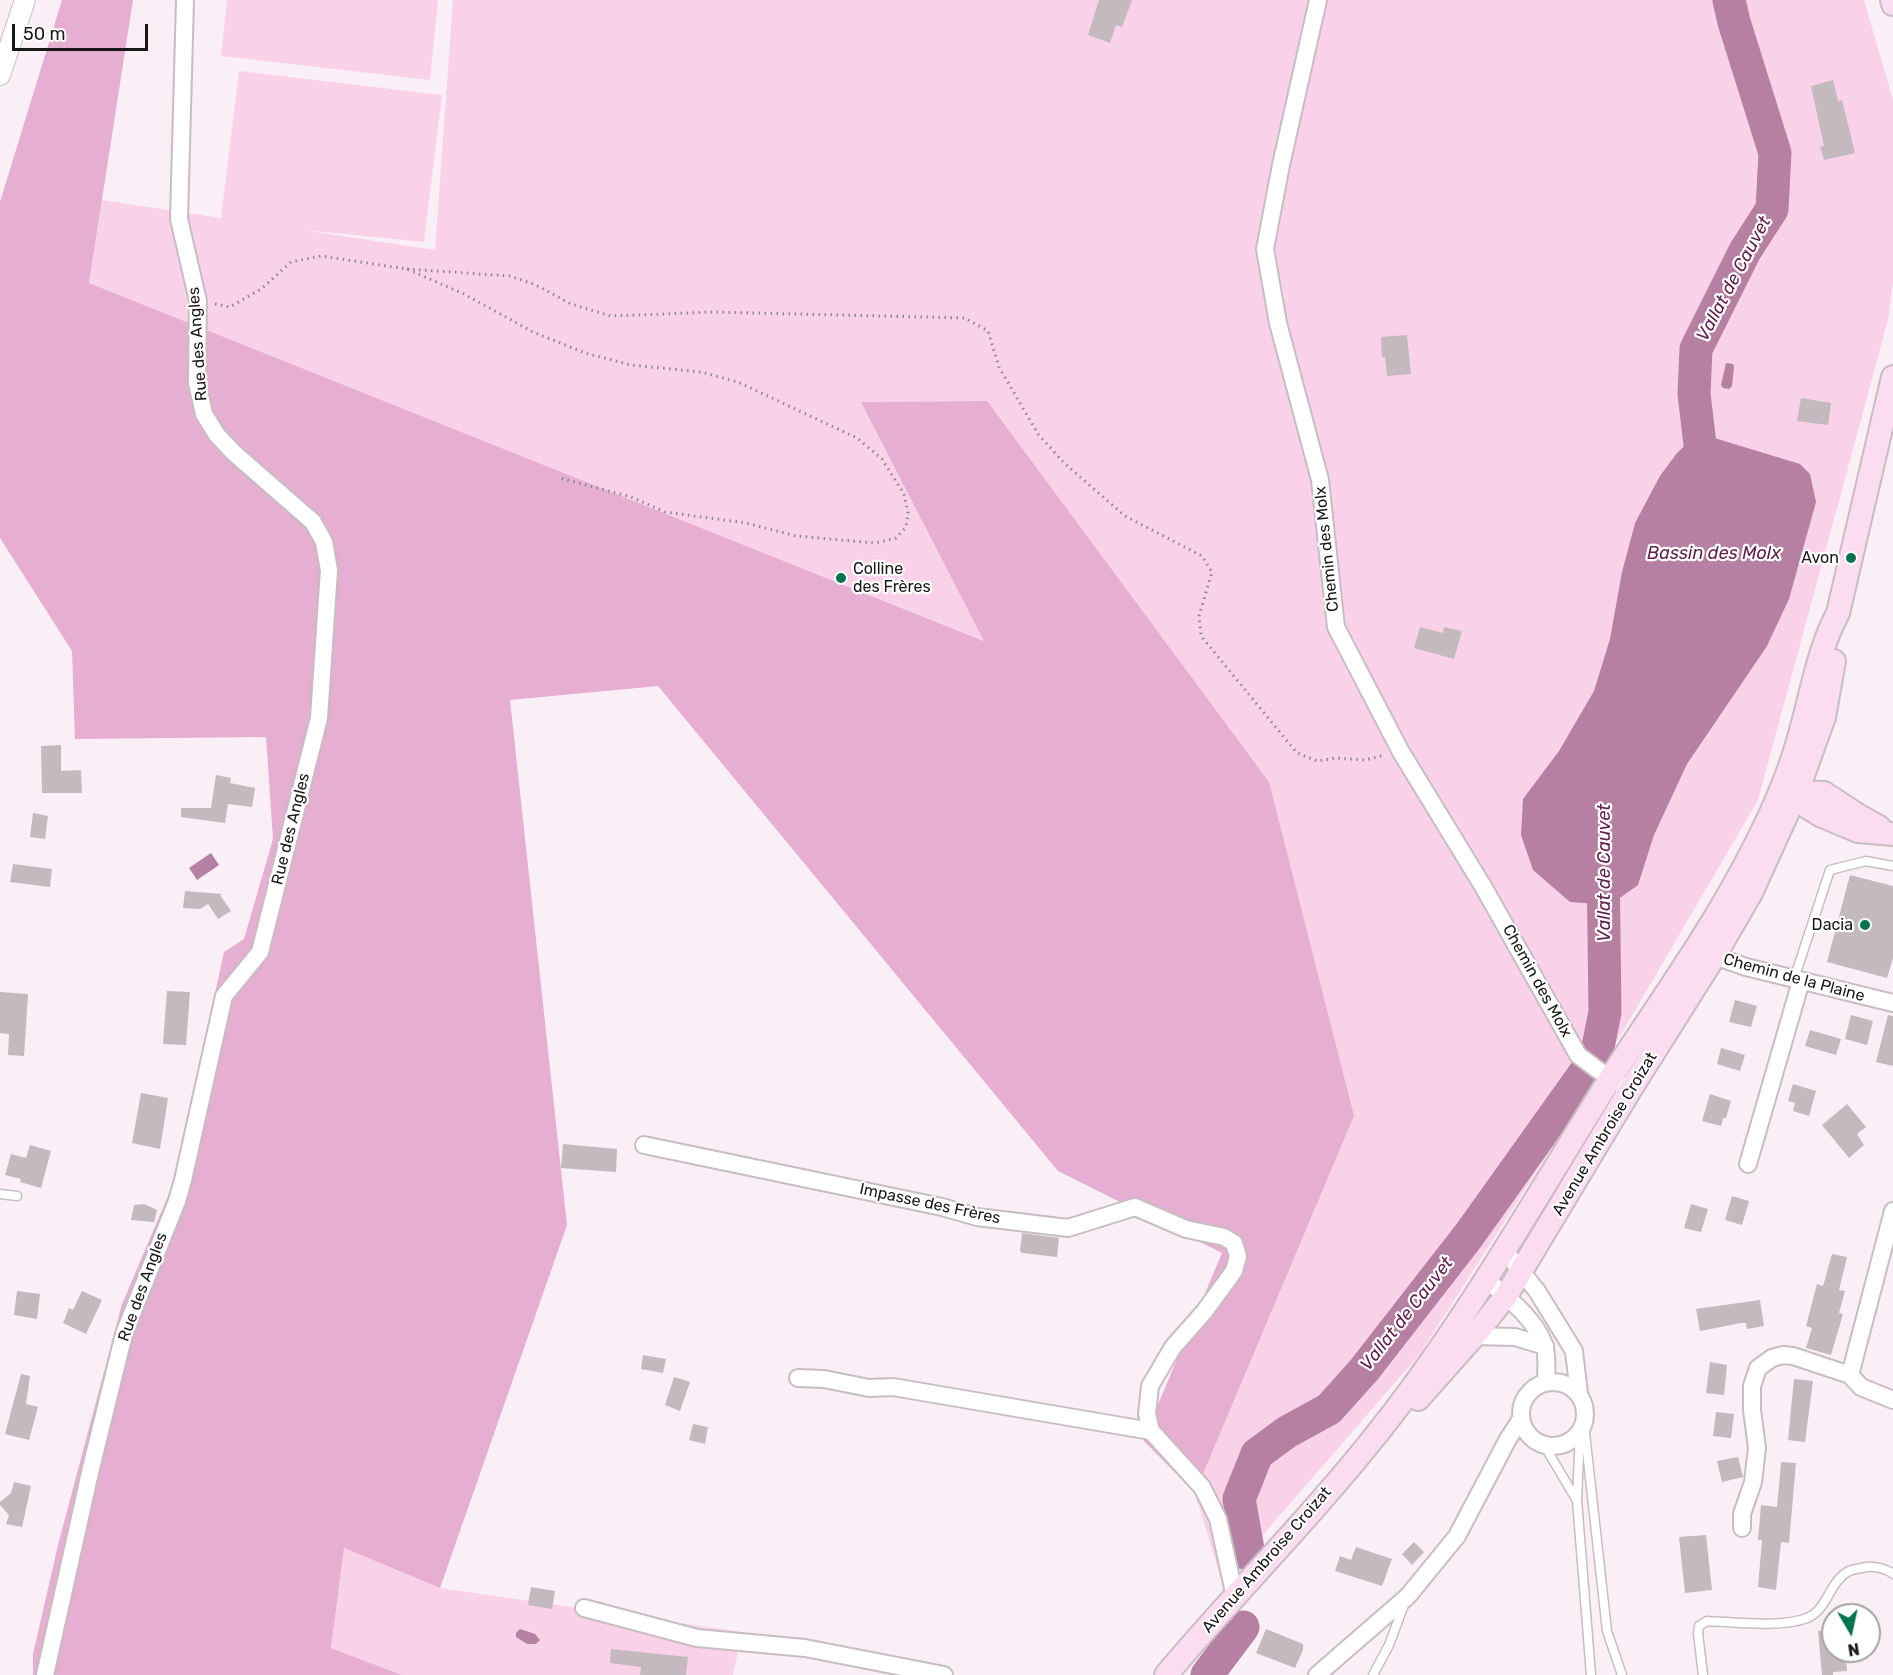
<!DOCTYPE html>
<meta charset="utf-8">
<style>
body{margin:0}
#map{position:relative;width:1893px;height:1675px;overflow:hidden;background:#faeff6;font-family:Rubik,sans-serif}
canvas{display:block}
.north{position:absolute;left:1821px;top:1603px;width:60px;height:60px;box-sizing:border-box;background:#fff;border:2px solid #a3a2a3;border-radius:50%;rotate:171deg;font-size:16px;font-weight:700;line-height:24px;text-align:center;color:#1a1719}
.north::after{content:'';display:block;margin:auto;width:21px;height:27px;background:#06744e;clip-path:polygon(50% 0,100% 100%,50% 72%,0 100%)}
.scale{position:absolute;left:12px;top:24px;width:136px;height:27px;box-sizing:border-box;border:3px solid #1a1719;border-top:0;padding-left:8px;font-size:18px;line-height:21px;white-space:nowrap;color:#1a1719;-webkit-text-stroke:4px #fff;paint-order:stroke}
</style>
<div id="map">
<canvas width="1893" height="1675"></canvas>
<div class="north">N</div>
<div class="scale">50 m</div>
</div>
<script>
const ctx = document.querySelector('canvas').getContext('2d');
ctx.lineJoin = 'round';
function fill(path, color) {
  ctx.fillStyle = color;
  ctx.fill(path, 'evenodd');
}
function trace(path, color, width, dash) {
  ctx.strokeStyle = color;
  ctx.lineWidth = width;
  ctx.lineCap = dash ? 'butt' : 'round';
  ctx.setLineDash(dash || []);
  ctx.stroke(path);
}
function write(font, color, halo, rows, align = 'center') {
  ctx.font = font + ' Rubik,sans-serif';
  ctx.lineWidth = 4.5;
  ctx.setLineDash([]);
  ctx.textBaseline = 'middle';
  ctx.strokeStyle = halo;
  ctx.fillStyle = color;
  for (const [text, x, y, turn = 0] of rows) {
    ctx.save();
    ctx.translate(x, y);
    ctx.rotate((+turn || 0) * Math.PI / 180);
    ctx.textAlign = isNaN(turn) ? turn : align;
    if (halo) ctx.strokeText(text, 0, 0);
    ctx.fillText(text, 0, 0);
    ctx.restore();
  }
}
fill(new Path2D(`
 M227,0H438L430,80L221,56Z
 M453,0H1864L1893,100V282L1888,320L1758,800L1585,1096L1419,1355L1222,1582L1195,1493L1354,1116L987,401L862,402L985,641L89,283L102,200L221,218L239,71L442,95L424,242L303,230L435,250Z
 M344,1548L440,1588L742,1632L733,1675H402L331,1648Z`), '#f9d2e9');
fill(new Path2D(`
 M62,0H133L89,283L984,641L861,402L987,401L1269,782L1354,1116L1195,1493L1143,1440L1222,1253L1058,1171L658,686L510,700L567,1225L440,1588L344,1548L331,1648L402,1675H33V1654L59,1541L122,1304L174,1182L224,952L244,939L273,839L266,737L75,739L72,651L0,538V202Z`), '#e6aed1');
fill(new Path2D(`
 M1726,363L1733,364L1734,367L1732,386L1729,389L1723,388L1721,385Z
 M1698,433L1800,464L1810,474L1816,502L1789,599L1767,646L1687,764L1654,835L1638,885L1610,905L1570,902L1533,870L1521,835L1523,799L1559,751L1594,691L1610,639L1622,572L1635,523L1660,476L1677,453Z
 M211,853L219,865L197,880L189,868Z
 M520,1629L535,1634L540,1640L536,1644H527L516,1637V1633Z`), '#b580a2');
trace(new Path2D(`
 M1704,478L1694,394L1696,349L1745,251L1772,209L1775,153L1734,22L1729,0
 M1249,1555L1239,1499L1257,1454L1287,1432L1329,1409L1364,1370L1469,1235L1596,1057L1605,1012L1603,859
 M1207,1675L1243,1627`), '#b580a2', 33);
fill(new Path2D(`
 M1099,0H1132L1122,27L1116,25L1110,43L1088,35Z
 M1833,80L1838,101L1842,100L1855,153L1824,160L1820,147L1824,146L1811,86Z
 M1407,335L1411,374L1387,376L1385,357H1382L1381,337Z
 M1801,398L1831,403L1828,425L1797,421Z
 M1420,627L1443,633L1444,627L1462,631L1454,659L1414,648Z
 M61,745V771L81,770L82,793H42L41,746Z
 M216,775L231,778L230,783L255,788L252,807L228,804L225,823L181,817V808H211Z
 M33,813L48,816L45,839L30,837Z
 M13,864L52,869L50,887L10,882Z
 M1850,875L1893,886V958L1887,978L1827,962Z
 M185,891L222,894L220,895L231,911L218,919L208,904L200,909L183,908Z
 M167,991L190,992L186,1045L163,1044Z
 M0,992L28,994L24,1056L8,1055L9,1034L0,1033Z
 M1735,1000L1757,1006L1751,1027L1729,1022Z
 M1851,1015L1873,1021L1867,1045L1845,1039Z
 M1888,1015L1893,1016V1066L1876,1062Z
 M1810,1030L1841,1039L1836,1055L1805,1046Z
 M1721,1048L1745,1055L1740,1071L1717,1064Z
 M1793,1084L1816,1091L1809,1116L1793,1111L1795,1103L1788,1101Z
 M141,1093L168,1098L160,1149L132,1143Z
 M1710,1094L1731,1101L1726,1118H1723L1721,1126L1702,1121Z
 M1847,1104L1866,1127L1857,1134L1864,1145L1849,1158L1822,1125Z
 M563,1144L617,1149L616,1172L561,1168Z
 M30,1145L51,1151L41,1188L20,1182L21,1179L5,1175L11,1154L26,1158Z
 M1732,1196L1749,1201L1742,1225L1725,1220Z
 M144,1204L157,1210L154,1222L131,1220L134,1205Z
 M1691,1204L1708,1209L1701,1232L1684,1228Z
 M1022,1233L1059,1238L1057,1257L1022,1253L1020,1251Z
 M1832,1254L1847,1257L1839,1290L1845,1291L1839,1313L1843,1314L1831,1355L1806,1348L1812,1328L1806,1326L1817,1284L1823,1286Z
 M17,1291L40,1294L37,1319L14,1315Z
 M82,1291L102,1300L86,1334L63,1323L69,1308L73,1310Z
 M1760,1300L1764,1326L1747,1329L1746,1323H1741L1700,1331L1696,1309Z
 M643,1355L666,1359L663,1373L641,1369Z
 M1710,1362L1727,1365L1724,1395L1706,1393Z
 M21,1374L30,1376L26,1404L38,1407L29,1440L5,1434Z
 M674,1377L690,1382L680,1411L665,1405Z
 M1794,1379L1813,1381L1805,1442L1788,1440Z
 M1716,1412L1734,1414L1731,1438L1713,1436Z
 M693,1424L708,1427L705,1444L689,1440Z
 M1738,1457L1743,1477L1722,1482L1717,1461Z
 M1781,1462L1796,1463L1789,1543L1781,1542L1776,1590L1758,1587L1762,1540H1758L1761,1505L1777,1507Z
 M14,1482L31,1486L22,1527L6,1524L9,1515L0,1505V1502L11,1493Z
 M1706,1535L1712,1590L1685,1593L1679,1537Z
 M1414,1542L1424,1552L1412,1565L1402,1554Z
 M1356,1547L1392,1559L1382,1586L1335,1571L1340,1556L1351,1560Z
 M531,1587L555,1591L552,1609L528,1605Z
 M1266,1629L1303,1644V1650L1295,1668L1256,1653Z
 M1833,1629V1651H1846L1847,1671L1833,1672V1675H1822L1818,1631Z
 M611,1649L688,1657L686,1675H640L641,1667L610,1663Z`), '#c3b9bf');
const service = new Path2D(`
 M1794,979L1830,870L1866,861L1893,866
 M0,1194L17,1196
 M1584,1424L1607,1631L1622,1675
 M1580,1432L1577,1500L1591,1675
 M1544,1445L1576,1499
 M1373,1675L1389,1645L1405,1602
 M1703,1675L1698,1633L1699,1626L1707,1621C1734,1622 1783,1628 1807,1618C1828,1610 1829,1581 1849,1571C1854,1569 1862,1568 1867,1567C1875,1566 1887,1569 1893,1574`);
const minor = new Path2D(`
 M1318,0L1281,165L1265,249L1278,323L1320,480L1336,627L1401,752L1484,888L1578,1055L1598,1070L1619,1083
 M1706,953L1746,967L1893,1003
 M644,1145L942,1207L977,1217L1068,1228L1135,1207L1186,1229L1224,1237L1234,1243L1238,1256L1234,1271L1204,1312L1173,1347L1150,1386L1147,1414L1151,1431L1202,1487L1218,1519L1235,1597
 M1748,1164L1801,981
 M1505,1251L1537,1291L1574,1351L1579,1394
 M1487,1280C1508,1298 1534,1318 1544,1344C1548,1355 1546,1371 1546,1383
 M1474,1336L1515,1337L1545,1346
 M1850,1375L1893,1211
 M798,1378L824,1379L869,1388L893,1387L1151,1431
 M1521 1414a32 32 0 1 1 64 0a32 32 0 1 1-64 0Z
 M1742,1528V1514L1753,1482L1757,1448L1752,1410V1386L1758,1368L1772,1358L1783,1355L1793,1356L1850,1375L1861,1387L1893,1400
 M584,1608L697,1638L805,1648L944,1675
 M45,1675L91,1468L124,1334L177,1201L183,1180L224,996L260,952L319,718L329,570L324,542L313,522L234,453L217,435L204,414L197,383L198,301L179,219L185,0
 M1317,1675L1408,1596L1457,1536L1508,1439L1521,1419`);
const tertiary = new Path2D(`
 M0,75L25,0`);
const secondary = new Path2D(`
 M1892,0L1893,4
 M1788,788L1797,792L1807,807L1820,815L1858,831L1893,834
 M1797,792L1824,793L1856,814L1879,827
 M1418,1399L1474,1336L1506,1296L1630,1090L1714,957L1751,893L1797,792L1824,717L1834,661
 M1166,1675C1231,1597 1304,1525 1368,1445C1461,1331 1532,1203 1610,1079C1656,1007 1706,939 1746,863C1767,824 1786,783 1798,741C1811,698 1817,652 1838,613L1893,377`);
trace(service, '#c8bdc3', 11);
trace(minor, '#c8bdc3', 20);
trace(tertiary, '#c8bdc3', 22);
trace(secondary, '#c8bdc3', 26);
trace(new Path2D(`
 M407,269L510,276L536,285L571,304L611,316L713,312L965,318L988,331L999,367L1038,434L1064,463L1125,516L1202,556L1212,572L1199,616L1201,636L1297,753L1317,761L1335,758L1365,760L1385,755
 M215,304L230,307L261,289L291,262L321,256L407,269L464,294L533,332L585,353L631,365L701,372L738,382L857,438L882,459L904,494L908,513L906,527L896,538L875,543L796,536L746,523L665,512L631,497L560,478`), '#8f888d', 3, [1.5, 4.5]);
trace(service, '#fff', 8);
trace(minor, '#fff', 16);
trace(tertiary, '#fff', 20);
trace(secondary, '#fcdcf1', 22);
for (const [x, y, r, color] of [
 [1851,558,6,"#06744e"],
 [841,578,6,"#06744e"],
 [1865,925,6,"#06744e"]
]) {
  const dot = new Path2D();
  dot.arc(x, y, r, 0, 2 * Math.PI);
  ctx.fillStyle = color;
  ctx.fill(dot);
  trace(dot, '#fff', 2);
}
write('16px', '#1a1719', '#fff', [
 ["Rue des Angles",198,344,-94],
 ["Chemin des Molx",1327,549,-96],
 ["Rue des Angles",291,829,-76],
 ["Chemin de la Plaine",1794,978,15],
 ["Chemin des Molx",1537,981,61],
 ["Avenue Ambroise Croizat",1605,1134,-59],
 ["Impasse des Frères",930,1204,12],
 ["Rue des Angles",143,1287,-70],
 ["Avenue Ambroise Croizat",1267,1560,-49]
]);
write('16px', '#1a1719', '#fff', [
 ["Avon",1839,558],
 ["Colline",853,569,"left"],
 ["des Frères",853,587,"left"],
 ["Dacia",1853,925]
], 'right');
write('italic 18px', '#62214e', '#fff', [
 ["Vallat de Cauvet",1734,279,-62],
 ["Bassin des Molx",1714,554],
 ["Vallat de Cauvet",1605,873,-90],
 ["Vallat de Cauvet",1407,1314,-52]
]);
</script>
